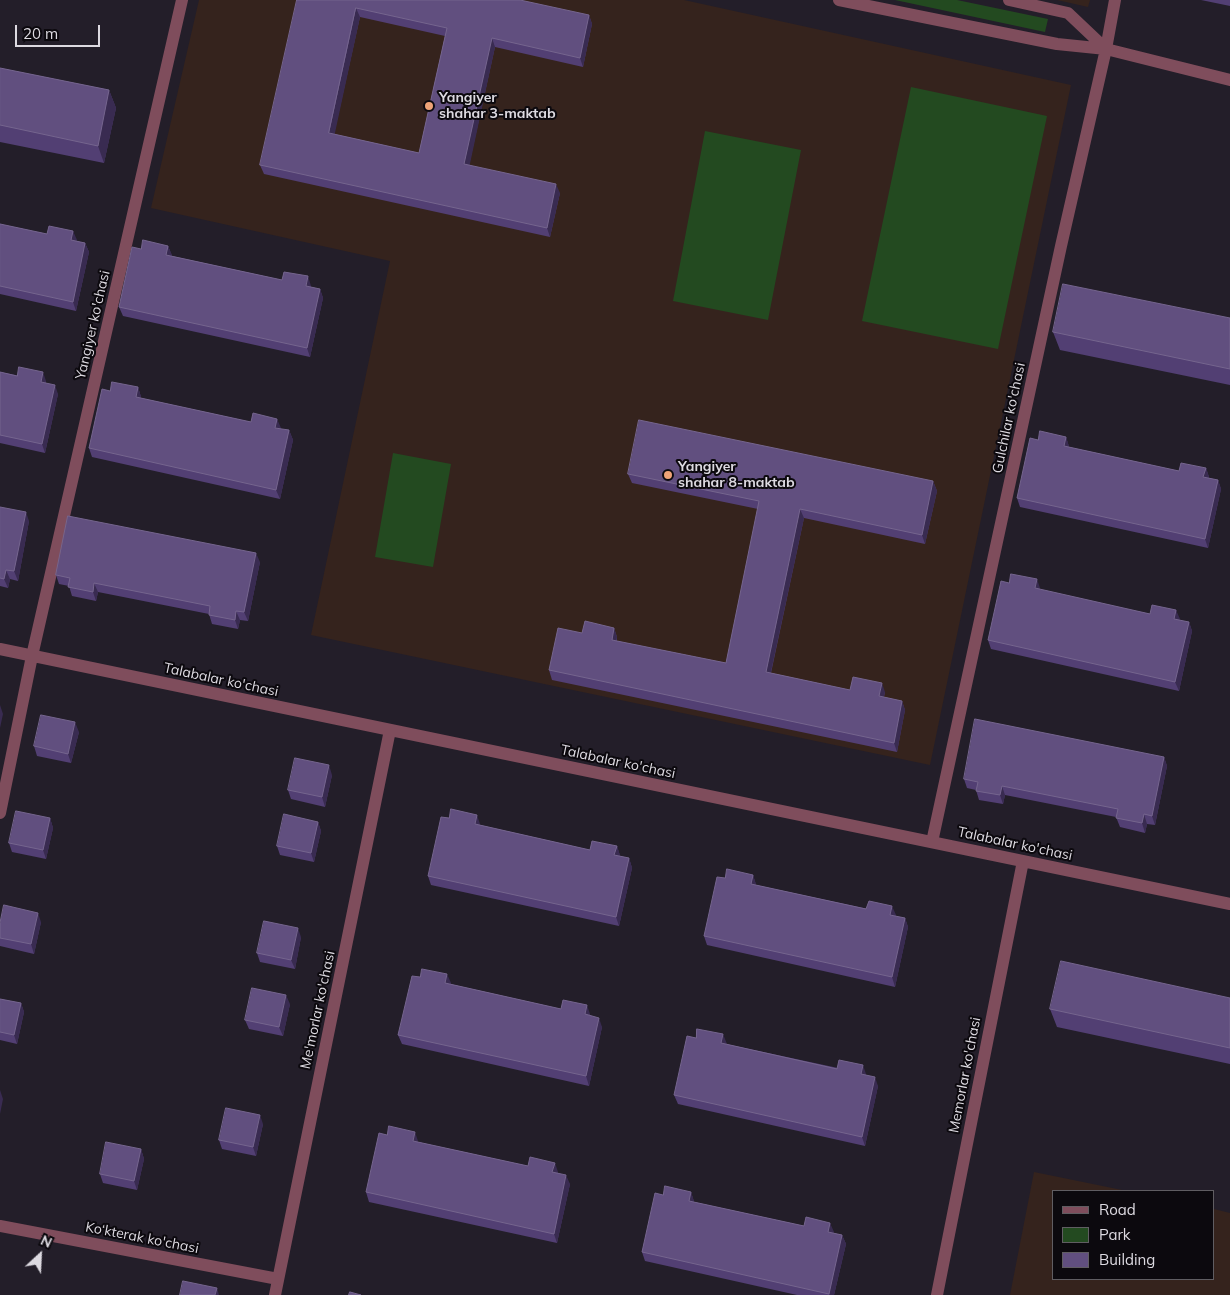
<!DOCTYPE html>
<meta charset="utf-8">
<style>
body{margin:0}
#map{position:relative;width:1230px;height:1295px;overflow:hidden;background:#231e29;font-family:Mulish,sans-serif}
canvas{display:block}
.legend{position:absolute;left:1052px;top:1190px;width:162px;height:90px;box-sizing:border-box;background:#0c090e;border:1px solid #605d62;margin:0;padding:6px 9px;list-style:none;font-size:15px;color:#dddae1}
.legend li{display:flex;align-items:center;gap:10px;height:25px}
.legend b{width:25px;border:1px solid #605d62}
.north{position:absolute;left:15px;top:1230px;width:50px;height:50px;-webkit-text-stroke:4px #0c090e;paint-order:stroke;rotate:25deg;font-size:14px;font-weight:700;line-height:20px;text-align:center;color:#dddae1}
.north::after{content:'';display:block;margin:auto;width:18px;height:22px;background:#dddae1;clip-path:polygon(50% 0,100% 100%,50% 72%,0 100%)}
.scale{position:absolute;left:15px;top:25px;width:85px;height:22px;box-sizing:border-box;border:2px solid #dddae1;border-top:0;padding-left:6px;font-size:15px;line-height:18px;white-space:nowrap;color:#dddae1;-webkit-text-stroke:4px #0c090e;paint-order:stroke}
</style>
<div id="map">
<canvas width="1230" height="1295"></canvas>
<ul class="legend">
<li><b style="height:6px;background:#7f4d5c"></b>Road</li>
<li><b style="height:14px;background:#234a20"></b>Park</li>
<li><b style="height:14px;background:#614f7f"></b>Building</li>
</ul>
<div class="north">N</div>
<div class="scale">20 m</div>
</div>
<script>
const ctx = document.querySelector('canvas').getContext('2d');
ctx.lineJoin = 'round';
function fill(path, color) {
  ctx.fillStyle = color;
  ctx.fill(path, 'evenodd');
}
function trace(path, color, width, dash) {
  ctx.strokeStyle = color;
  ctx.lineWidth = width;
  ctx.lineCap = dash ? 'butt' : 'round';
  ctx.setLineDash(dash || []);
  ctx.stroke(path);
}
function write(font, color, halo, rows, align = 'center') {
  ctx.font = font + ' Mulish,sans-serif';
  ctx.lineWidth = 4;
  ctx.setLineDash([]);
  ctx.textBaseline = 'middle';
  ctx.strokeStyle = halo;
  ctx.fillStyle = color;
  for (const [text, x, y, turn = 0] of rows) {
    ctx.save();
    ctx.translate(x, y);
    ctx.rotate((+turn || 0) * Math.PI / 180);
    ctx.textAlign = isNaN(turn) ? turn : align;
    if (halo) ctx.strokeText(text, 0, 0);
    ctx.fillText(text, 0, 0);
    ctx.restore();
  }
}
fill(new Path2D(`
 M199,0H684L1071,85L930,765L311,635L390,261L151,208Z
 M1057,0H1090L1088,7Z
 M1034,1172L1127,1191H1054V1279H1214V1209L1230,1213V1295H1010Z`), '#35231d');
fill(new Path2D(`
 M895,0H957L1048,19L1045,32Z
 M911,87L1047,116L998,349L862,321Z
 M705,131L801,150L768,320L673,301Z
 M393,453L451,464L433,567L375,557Z`), '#234a20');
trace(new Path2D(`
 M839,0L1057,44L1106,49L1068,13L1009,0
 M1106,49L1230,80
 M0,649L1230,904
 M0,813L32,656L182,0
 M932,842L1061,246L1106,49L1115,0
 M0,1226L278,1279
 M275,1295L390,730
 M937,1295L1023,861`), '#7f4d5c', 12);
fill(new Path2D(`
 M297,0L589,15L592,24L583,67L495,47L469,165L560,193L550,237L264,174L260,165ZM360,17L445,36L419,153L334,134Z
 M1201,0H1230V6Z
 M0,68L109,90L116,108L104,163L0,142Z
 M0,224L47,234L73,231L76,241L85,243L89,252L76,311L0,294Z
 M168,246L172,256L282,280L311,286V287L320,289L323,298L310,357L123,316L119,307L141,249Z
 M1230,318V385L1060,350L1053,332Z
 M0,372L46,381V383L58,394L45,453L0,443Z
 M138,387L141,397V398L251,422L277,419L280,429L289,430L293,440L280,499L92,457L89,448L110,391Z
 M1066,437L1069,447L1179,471L1206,468L1209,477V478L1218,480L1221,489L1208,548L1020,507L1017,498L1038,440Z
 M628,474L933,481L937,491L925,544L804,518L771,673L850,690L885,692L884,697L902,701L905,710L897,752L552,680L549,670L582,633L614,628L617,637V641L726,663L758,509L632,483Z
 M0,507L29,521L18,581L10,579L8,588L0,586Z
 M260,562L248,621L240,620L238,629L212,624L209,614L98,592L96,601L72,596L69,586L59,584L56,575Z
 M1040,588V590L1150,614L1176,610L1179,620L1189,622L1192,631L1179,691L991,649L988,640Z
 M79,732L71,763L37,756L34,746Z
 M1164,757L1167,766L1155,825L1147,824L1145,833L1120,827L1116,817L1005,795L1003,804L979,800L976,790L967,788L964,779Z
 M332,775L325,807L291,799L288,790Z
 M50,818L53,828L46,859L12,852L9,843Z
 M318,822L321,831L314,862L280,855L277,846Z
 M480,824V825L590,850L617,846L620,856L629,858L632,868L619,926L431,885L428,876Z
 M753,875L756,885L896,915L895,916L905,918L908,927L895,987L707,945L704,936L725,878Z
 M41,922L34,954L0,946V923Z
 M301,937L295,969L260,962L257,953Z
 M420,977L451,983L450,984L561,1009L590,1014V1016L602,1027L589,1086L402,1044L398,1035Z
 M1230,998V1064L1057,1027L1050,1009Z
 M0,999L21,1003L24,1012L17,1044L0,1040Z
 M290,1004L283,1036L249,1029L245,1020Z
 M726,1044L866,1074V1075L878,1086L865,1146L678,1104L674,1095L727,1044Z
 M263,1124L256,1156L222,1149L219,1140Z
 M418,1141V1142L528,1166L558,1172V1173L570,1184L557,1243L369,1202L366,1192Z
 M141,1149L144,1159L137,1190L103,1183L100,1174Z
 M691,1192L694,1202L804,1226L830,1223L833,1233L842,1235L846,1244L834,1295H797L645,1261L642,1252L663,1195Z`), '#523f73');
fill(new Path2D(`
 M356,8L360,17L333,142L329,133Z
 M589,15L592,24L583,67L580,58Z
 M492,38L495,47L468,173L464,164Z
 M109,90L116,108L104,163L98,146Z
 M556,184L560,193L550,237L547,228Z
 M73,231L77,240L75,249L71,240Z
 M85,243L89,252L76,311L73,302Z
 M168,246L172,255L170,264L166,255Z
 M308,276L311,286L309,295L306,286Z
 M320,289L323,298L310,357L307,348Z
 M43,372L46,381L44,391L41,382Z
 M55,385L58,394L45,453L42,444Z
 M138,387L141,397L139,406L136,397Z
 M277,419L281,428L278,437L275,428Z
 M289,430L293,440L280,499L276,490Z
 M1066,437L1069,446L1067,455L1064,446Z
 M1206,468L1209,477L1207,486L1203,477Z
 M1218,480L1221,489L1208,548L1205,539Z
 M933,481L937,491L925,544L922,535Z
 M800,509L804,518L769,681L766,672Z
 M26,512L29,521L18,581L14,571Z
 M256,553L260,562L248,621L244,612Z
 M6,570L10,579L8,588L4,579Z
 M1037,579L1040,588L1038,598L1035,588Z
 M94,583L98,592L96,601L93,592Z
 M1176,610L1180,619L1177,628L1174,619Z
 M236,611L240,620L238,629L235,620Z
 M1189,622L1192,631L1179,691L1175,682Z
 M614,628L617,637L615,649L612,640Z
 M882,683L885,692L882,705L879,696Z
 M902,701L905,710L897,752L894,743Z
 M0,705L3,714L0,728Z
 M75,722L79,732L71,763L68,754Z
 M1164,757L1167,766L1155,825L1152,816Z
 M329,765L332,775L325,807L322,797Z
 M1002,786L1005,795L1003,804L1000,795Z
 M1144,814L1147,824L1145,833L1142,823Z
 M477,815L480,824L478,833L475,824Z
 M50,818L53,828L46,859L43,850Z
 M318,822L321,831L314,862L311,853Z
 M617,846L620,855L618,864L614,855Z
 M629,858L632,868L619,926L616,917Z
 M753,875L756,884L754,893L751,884Z
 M892,906L896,915L894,924L890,915Z
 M38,913L41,922L34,954L31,944Z
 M905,918L908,927L895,987L892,977Z
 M298,928L301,937L295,969L291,960Z
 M447,974L451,983L449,993L445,983Z
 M286,995L290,1004L283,1036L279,1027Z
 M21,1003L24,1012L17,1044L14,1035Z
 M587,1005L590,1014L588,1024L585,1014Z
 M599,1018L602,1027L589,1086L586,1076Z
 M723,1034L727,1044L724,1052L721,1043Z
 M863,1065L866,1074L864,1083L861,1074Z
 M875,1077L878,1086L865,1146L862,1137Z
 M0,1090L3,1099L0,1114Z
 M260,1115L263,1124L256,1156L253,1147Z
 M415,1132L418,1141L416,1150L413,1141Z
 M141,1149L144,1159L137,1190L134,1181Z
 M555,1163L558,1172L556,1181L552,1172Z
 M566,1175L570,1184L557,1243L554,1234Z
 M691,1192L694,1201L692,1210L689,1201Z
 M830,1223L834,1232L832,1241L828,1232Z
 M842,1235L846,1244L834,1295H830L829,1294Z
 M217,1288L219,1295H215Z`), '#392b51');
const building = new Path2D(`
 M297,0H520L589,15L580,58L492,38L464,164L556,184L547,228L260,165ZM356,8L447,28L419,153L329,133Z
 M0,68L109,90L98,146L0,125Z
 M0,224L47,234L49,226L73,231L71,240L85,243L73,302L0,286Z
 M143,240L168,246L166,255L282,280L284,272L308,276L306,286L320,289L307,348L119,307L132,247L141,249Z
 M1063,284L1230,318V369L1053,332Z
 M19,367L43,372L41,382L55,385L42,444L0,435V372L17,376Z
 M112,382L138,387L136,397L251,422L253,413L277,419L275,428L289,430L276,490L89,448L102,389L110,391Z
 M639,420L933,481L922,535L800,509L766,672L850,690L853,677L882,683L879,696L902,701L894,743L549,670L558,628L582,633L585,621L614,628L612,640L726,663L759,501L628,474Z
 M1040,431L1066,437L1064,446L1179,471L1181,463L1206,468L1203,477L1218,480L1205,539L1017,498L1030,438L1038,440Z
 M0,507L26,512L14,571L6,570L4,579L0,578Z
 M68,516L256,553L244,612L236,611L235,620L209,615L210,606L94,583L93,592L68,587L70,578L56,575Z
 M1011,574L1037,579L1035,588L1150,614L1152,605L1176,610L1174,619L1189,622L1175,682L988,640L1001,581L1009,583Z
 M41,715L75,722L68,754L34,746Z
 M975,719L1164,757L1152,816L1144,814L1142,823L1116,818L1118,809L1002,786L1000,795L976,791L978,782L964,779Z
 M295,758L329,765L322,797L288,790Z
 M451,809L477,815L475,824L590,850L592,841L617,846L614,855L629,858L616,917L428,876L441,817L449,818Z
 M16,811L50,818L43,850L9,843Z
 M284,814L318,822L311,853L277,846Z
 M727,869L753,875L751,884L866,909L869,901L892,906L890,915L905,918L892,977L704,936L717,877L725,878Z
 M4,905L38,913L31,944L0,938V923Z
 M264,921L298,928L291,960L257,953Z
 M1061,961L1230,998V1048L1050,1009Z
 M422,969L447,974L445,983L561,1009L563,1000L587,1005L585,1014L599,1018L586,1076L398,1035L412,976L420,977Z
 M252,988L286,995L279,1027L245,1020Z
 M0,999L21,1003L14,1035L0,1032Z
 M697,1029L723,1034L721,1043L837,1069L839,1060L863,1065L861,1074L875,1077L862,1137L674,1095L687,1036L696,1038Z
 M226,1108L260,1115L253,1147L219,1140Z
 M389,1126L415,1132L413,1141L528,1166L530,1157L555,1163L552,1172L566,1175L554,1234L366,1192L379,1133L387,1135Z
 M106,1142L141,1149L134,1181L100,1174Z
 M665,1186L691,1192L689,1201L804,1226L806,1217L830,1223L828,1232L842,1235L829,1294L642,1252L655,1193L663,1195Z
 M183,1281L217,1288L215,1295H180Z
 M350,1292L361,1295H349Z`);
fill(building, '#614f7f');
trace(building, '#75658e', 1);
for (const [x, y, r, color] of [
 [429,106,5,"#efa377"],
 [668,475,5,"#efa377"]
]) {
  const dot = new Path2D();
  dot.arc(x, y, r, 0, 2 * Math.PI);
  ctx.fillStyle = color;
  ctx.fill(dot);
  trace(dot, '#0c090e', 2);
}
write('bold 14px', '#dddae1', '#0c090e', [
 ["Yangiyer",439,98],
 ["shahar 3-maktab",439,114],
 ["Yangiyer",678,467],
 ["shahar 8-maktab",678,483]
], 'left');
write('14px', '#dddae1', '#0c090e', [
 ["Yangiyer ko'chasi",93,325,-77],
 ["Gulchilar ko'chasi",1009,418,-78],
 ["Talabalar ko'chasi",221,680,12],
 ["Talabalar ko'chasi",618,762,12],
 ["Talabalar ko'chasi",1015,844,12],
 ["Me'morlar ko'chasi",318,1010,-78],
 ["Memorlar ko'chasi",965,1075,-79],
 ["Ko‘kterak ko'chasi",142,1238,11]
]);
</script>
